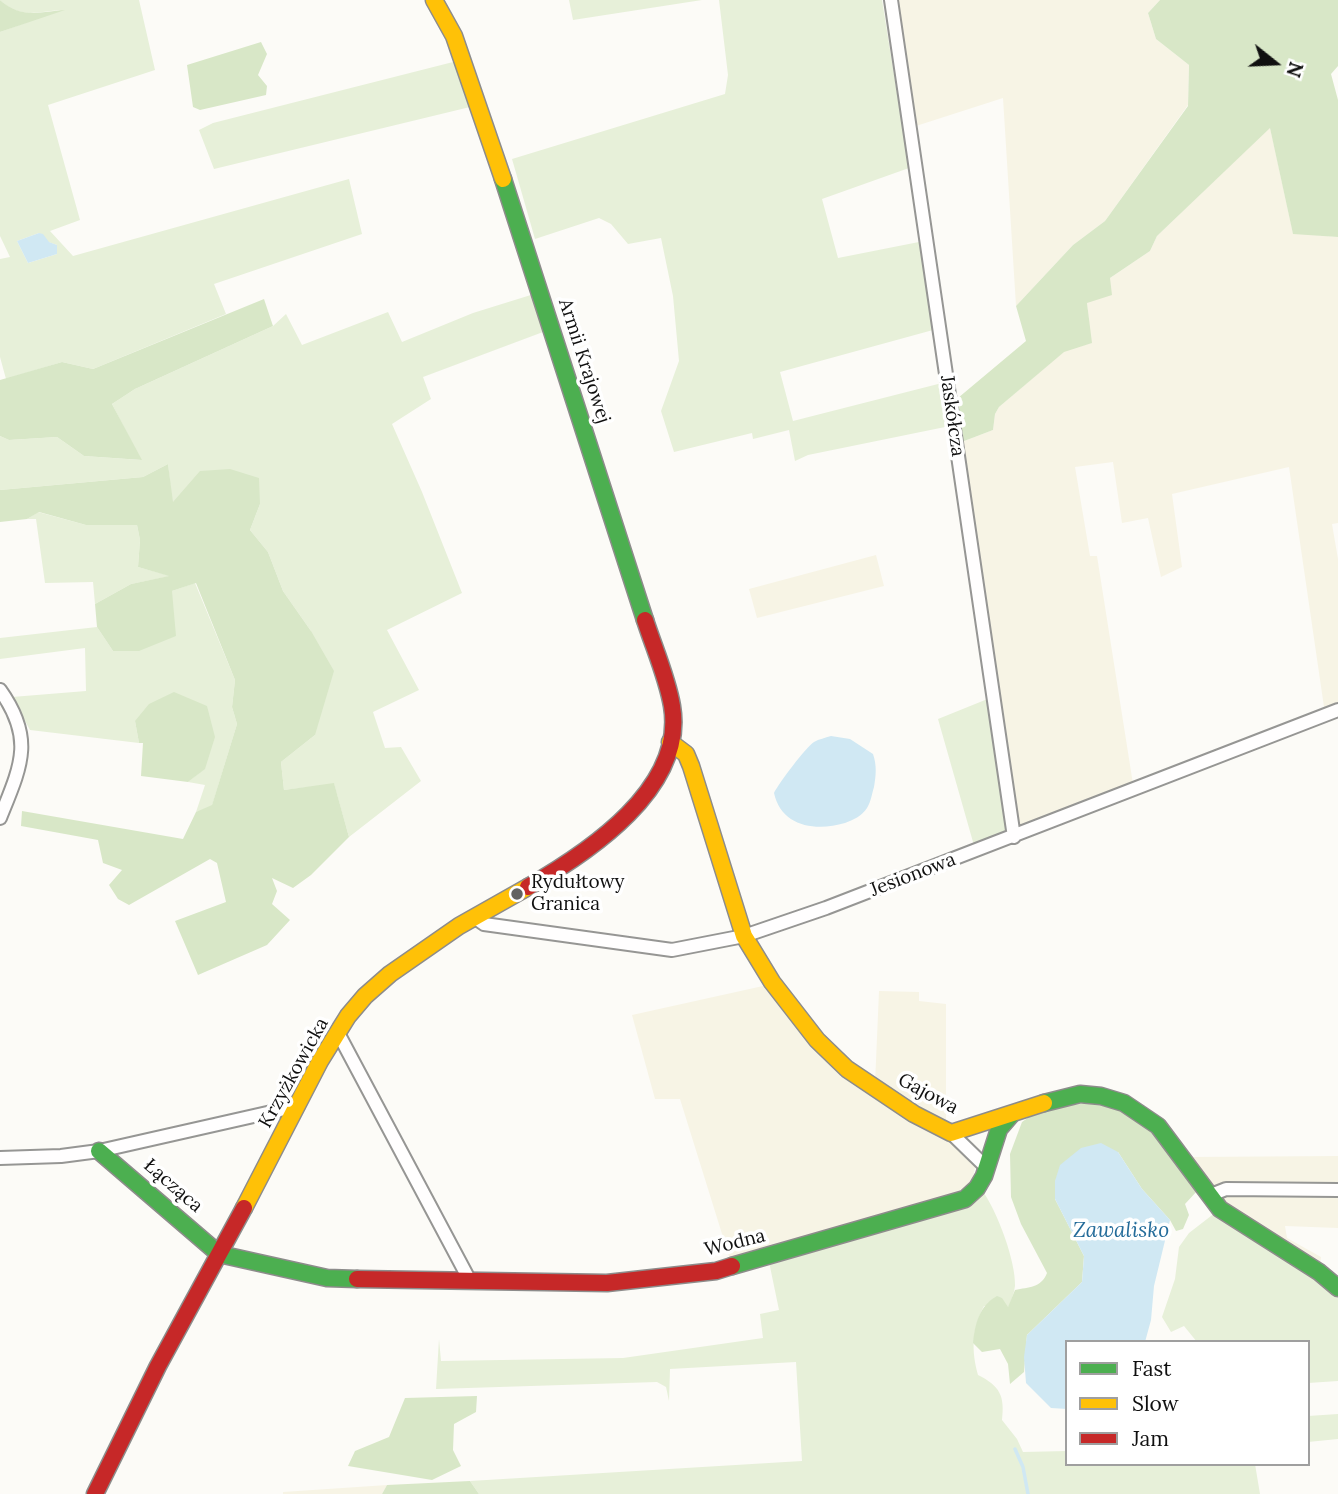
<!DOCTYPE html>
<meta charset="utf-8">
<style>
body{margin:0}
#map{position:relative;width:1338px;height:1494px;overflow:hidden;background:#fcfbf7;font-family:Lora,serif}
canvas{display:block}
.legend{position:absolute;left:1065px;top:1340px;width:245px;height:126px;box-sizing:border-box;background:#fff;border:2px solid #9f9f9f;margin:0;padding:9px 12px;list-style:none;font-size:21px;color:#101010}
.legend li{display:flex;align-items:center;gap:14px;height:35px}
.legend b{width:35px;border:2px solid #9f9f9f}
.north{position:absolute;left:1240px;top:28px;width:70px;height:70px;-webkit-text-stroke:5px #fff;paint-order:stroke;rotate:108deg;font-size:19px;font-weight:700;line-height:28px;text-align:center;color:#101010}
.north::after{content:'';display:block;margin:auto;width:24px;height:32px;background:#101010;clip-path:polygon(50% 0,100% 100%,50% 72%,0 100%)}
</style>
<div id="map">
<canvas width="1338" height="1494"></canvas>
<ul class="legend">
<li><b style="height:9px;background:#4caf50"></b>Fast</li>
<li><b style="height:9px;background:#ffc107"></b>Slow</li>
<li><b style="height:9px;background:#c62828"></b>Jam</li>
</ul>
<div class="north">N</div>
</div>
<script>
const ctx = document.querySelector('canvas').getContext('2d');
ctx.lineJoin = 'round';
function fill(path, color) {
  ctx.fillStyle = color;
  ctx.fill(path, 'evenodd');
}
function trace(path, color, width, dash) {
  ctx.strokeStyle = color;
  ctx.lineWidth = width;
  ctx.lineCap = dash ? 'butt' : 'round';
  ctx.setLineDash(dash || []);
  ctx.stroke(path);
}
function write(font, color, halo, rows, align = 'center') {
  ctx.font = font + ' Lora,serif';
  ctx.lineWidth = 7;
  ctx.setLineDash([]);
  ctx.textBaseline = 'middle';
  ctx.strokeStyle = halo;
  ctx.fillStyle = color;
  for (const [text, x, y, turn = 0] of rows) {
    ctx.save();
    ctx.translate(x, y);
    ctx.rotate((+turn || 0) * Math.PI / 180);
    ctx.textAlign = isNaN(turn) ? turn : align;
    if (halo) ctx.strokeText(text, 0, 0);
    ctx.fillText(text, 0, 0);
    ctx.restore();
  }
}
fill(new Path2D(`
 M897,0H1160L1148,13L1156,39L1189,65L1188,105L1105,221L1073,245L1016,306L1003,98L916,126Z
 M1270,127L1293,233L1338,237V523L1332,524L1338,559V702L1324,707L1289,467L1172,494L1182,567L1161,577L1148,518L1122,523L1113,462L1075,467L1090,556H1097L1133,784L1017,831L959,443L993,430L995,414L999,407L1064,351L1091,343L1087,303L1110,278L1150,251L1157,236Z
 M876,555L884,586L757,618L749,589Z
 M763,986L804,1035L956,1144L975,1167L972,1183L955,1195L732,1266L680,1099H655L632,1015Z
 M879,991L919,992V1001L946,1004V1123L875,1084Z
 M1338,1156V1228L1285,1226L1287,1238L1321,1257L1319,1272L1220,1209L1188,1157Z
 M387,1485L382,1494H283V1492Z`), '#f7f4e5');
fill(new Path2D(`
 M0,0H139L155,70L48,105L80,220L50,231L73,256L349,179L362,234L214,284L226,314L93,369L62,362L6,379L0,357V259L10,257L0,236V32L61,10C37,12 19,19 0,0ZM39,233L48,242L57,245V254L28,263L17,241Z
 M569,0H702L573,20Z
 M719,0H882L909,168L822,199L838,258L924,241L933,330L780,372L793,421L942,383L950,426L808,455L795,461L789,430L753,439L752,433L674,452L661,411L679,361L673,296L661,238L628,244L611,224L599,218L535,239L512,159L725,94L728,75Z
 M457,61L470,107L214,169L199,130L213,123Z
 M534,294L543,332L423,377L431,399L392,424L422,492L462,593L387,630L419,690L373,712L385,748L401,747L421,781L349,837L334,784L284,790L281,762L315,735L311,631L283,591L268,552L250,530L260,504L172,503L168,464L143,477L0,490V436L9,440L57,437L84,456L141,460L112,404L135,389L273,326L286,314L302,345L388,312L402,342L473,313Z
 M38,512L86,525H137L140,540L138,567L171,576L131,584L95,604L93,582L45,583L36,519H27Z
 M195,583L235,680L232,707L237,724L211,809L196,812L205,785L188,782L205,768L135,721L139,743L30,730L12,697L86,691L85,648L0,659V638L97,627L113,651L172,591Z
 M990,698L1009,834L975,849L938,719Z
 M982,1190C997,1211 1016,1261 1015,1286C1014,1294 1011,1301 1008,1308L984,1306C972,1329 971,1350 978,1375C1000,1386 1005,1396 1002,1420L1017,1439L1023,1452L1067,1451V1464H1255L1260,1494H479L470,1481L802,1461L796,1362L670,1369L669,1401L666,1387L657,1382L436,1389L439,1339L441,1361L623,1358L763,1338L760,1314L779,1310L768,1257Z
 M1220,1209L1338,1288V1381L1308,1383V1342H1197L1184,1326L1171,1332L1162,1317L1175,1279L1179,1247L1189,1233Z
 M1338,1414V1439L1308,1442V1416Z`), '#e7f0d9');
fill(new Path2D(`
 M0,0C21,19 39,12 65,10L0,32Z
 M1160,0H1338V66L1331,74L1338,100V237L1293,234L1270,128L1157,236L1150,251L1110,278L1112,295L1087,303L1092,343L1064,352L999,407L995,414L993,430L959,443L952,403L1026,341L1016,306L1073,245L1105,221L1188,106L1189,65L1156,39L1148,13Z
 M261,42L267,54L258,75L267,86L266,95L200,110L193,107L187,65Z
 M264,299L273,326L135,389L112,404L142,460L84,456L57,437L9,440L0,436V380L62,362L93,369Z
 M168,464L173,502L200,471L230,469L259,478L260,504L250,530L268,552L283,591L311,631L334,671L315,735L281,762L284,790L334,783L349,837L311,875L293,888L272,878L277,891L272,904L290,920L267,945L198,975L175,921L226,902L217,863L210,859L129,905L118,899L109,885L122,870L103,863L98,840L21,826L22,811L183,839L196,812L212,805L237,724L232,707L235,680L196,583L172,591L176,636L139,651H113L97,627L95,604L131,584L169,576L138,567L140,540L137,525H86L39,512L27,519L0,522V490L143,477Z
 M174,692L207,706L215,737L205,769L188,782L141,776L143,743H139L135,721L149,704Z
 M1090,1103C1144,1107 1167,1152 1198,1190L1185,1204L1189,1215L1183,1229L1176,1231L1170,1220L1142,1189L1118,1152L1055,1181V1199L1084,1256L1082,1282L1027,1335L1024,1372L1010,1384L1008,1364L1000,1349L982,1352L973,1343C975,1324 979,1306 997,1296L1002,1298L1008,1307L1015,1290C1029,1287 1041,1288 1047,1273L1021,1224L1011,1197L1010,1154L1022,1122L1029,1117L1061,1106Z
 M477,1396L476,1412L454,1424L453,1450L461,1466L432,1480L348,1466L355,1451L389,1437L405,1398Z
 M470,1481L479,1494H382L387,1485Z`), '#d8e7c7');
fill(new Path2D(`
 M39,233L43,234L49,242L57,245V254L28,263L17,241Z
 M831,736L850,739L873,754C877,766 876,775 874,787C872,793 871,802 867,808C862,816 853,820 845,823C815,832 781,826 774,793C779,783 806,747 814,742C819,739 825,738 831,736Z
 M1101,1143L1118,1152L1142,1189L1170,1220L1154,1286L1151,1320L1145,1342H1067V1409L1051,1408L1026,1383L1024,1357L1027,1335L1082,1282L1084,1256L1055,1199V1181L1060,1165L1081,1148Z`), '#d0e8f3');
trace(new Path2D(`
 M1015,1449L1023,1467L1028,1494`), '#d0e8f3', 3.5);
const street = new Path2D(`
 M891,0L1014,837
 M0,690C35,739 21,766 0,818
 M474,917L484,924L672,950L744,936L826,908L1338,710
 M338,1033L470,1281
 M951,1133L986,1167
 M0,1158L61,1156L99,1151L298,1106
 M1211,1195L1226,1189L1338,1190`);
const fast = new Path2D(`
 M503,179L645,620
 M1044,1103L1080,1094L1101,1096L1124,1103L1158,1126L1220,1209L1319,1272L1338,1288
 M99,1151L219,1254L327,1278L357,1279
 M732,1266L965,1199L977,1188L984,1176L999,1129L1011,1115`);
const slow = new Path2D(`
 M434,0L454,36L503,179
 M670,742L686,754L691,766L744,936L772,982L817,1040L847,1069L914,1114L951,1133L1044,1103
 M244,1208L320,1061L348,1016L365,996L390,974L459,926L528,887`);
const jam = new Path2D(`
 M528,887C589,852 686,788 672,706C667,677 654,648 645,620
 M357,1279L607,1283L716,1271L732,1266
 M95,1494L158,1366L244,1208`);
trace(street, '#969694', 16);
trace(fast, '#8d8c8b', 19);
trace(slow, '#8d8c8b', 19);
trace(jam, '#8d8c8b', 19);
trace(street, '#fffefe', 12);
trace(fast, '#4caf50', 16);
trace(slow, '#ffc107', 16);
trace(jam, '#c62828', 16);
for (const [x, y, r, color] of [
 [517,894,7,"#636261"]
]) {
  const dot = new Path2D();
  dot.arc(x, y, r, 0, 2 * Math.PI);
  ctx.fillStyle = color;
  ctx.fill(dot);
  trace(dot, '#fff', 2.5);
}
write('19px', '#101010', '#fff', [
 ["Armii Krajowej",584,361,72],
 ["Jaskółcza",952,416,82],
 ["Jesionowa",913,875,-21],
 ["Krzyżkowicka",294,1073,-61],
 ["Gajowa",928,1094,28],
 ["Łącząca",173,1186,41],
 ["Wodna",735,1243,-14]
]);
write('19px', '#101010', '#fff', [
 ["Rydułtowy",531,883],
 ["Granica",531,905]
], 'left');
write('italic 21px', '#236b99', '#fff', [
 ["Zawalisko",1121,1231]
]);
</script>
